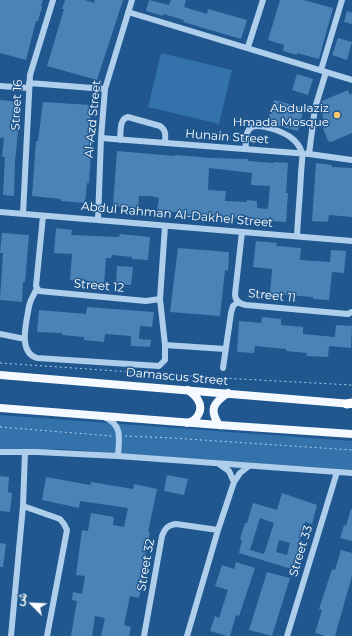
<!DOCTYPE html>
<meta charset="utf-8">
<style>
body{margin:0}
#map{position:relative;width:352px;height:636px;overflow:hidden;background:#1f578e;font-family:Montserrat,Vazirmatn,sans-serif}
canvas{display:block}
.north{position:absolute;left:12px;top:584px;width:40px;height:40px;-webkit-text-stroke:3px #1f578e;paint-order:stroke;rotate:294deg;font-size:11px;font-weight:700;line-height:16px;text-align:center;color:#fff}
.north::after{content:'';display:block;margin:auto;width:14px;height:18px;background:#fff;clip-path:polygon(50% 0,100% 100%,50% 72%,0 100%)}
</style>
<div id="map">
<canvas width="352" height="636"></canvas>
<div class="north">ش</div>
</div>
<script>
const ctx = document.querySelector('canvas').getContext('2d');
ctx.lineJoin = 'round';
function fill(path, color) {
  ctx.fillStyle = color;
  ctx.fill(path, 'evenodd');
}
function trace(path, color, width, dash) {
  ctx.strokeStyle = color;
  ctx.lineWidth = width;
  ctx.lineCap = dash ? 'butt' : 'round';
  ctx.setLineDash(dash || []);
  ctx.stroke(path);
}
function write(font, color, halo, rows, align = 'center') {
  ctx.font = font + ' Montserrat,sans-serif';
  ctx.lineWidth = 3;
  ctx.setLineDash([]);
  ctx.textBaseline = 'middle';
  ctx.strokeStyle = halo;
  ctx.fillStyle = color;
  for (const [text, x, y, turn = 0] of rows) {
    ctx.save();
    ctx.translate(x, y);
    ctx.rotate((+turn || 0) * Math.PI / 180);
    ctx.textAlign = isNaN(turn) ? turn : align;
    if (halo) ctx.strokeText(text, 0, 0);
    ctx.fillText(text, 0, 0);
    ctx.restore();
  }
}
fill(new Path2D(`
 M161,53L232,70L219,124L148,107Z
 M0,415L352,441V470L59,449L0,451Z`), '#3372ab');
fill(new Path2D(`
 M0,0H43L41,6L42,7L38,21H36L26,60L0,53Z
 M65,0H85L94,3L95,0H123L97,80L47,66L64,9H62Z
 M149,0L169,5L171,0H186L184,7L207,14L208,9L247,20L241,39L183,22L184,20L163,14V16L146,11Z
 M280,0H303L333,8L319,59L297,53V55L283,51L284,45L268,40Z
 M347,11L352,13V24L344,22Z
 M338,38L352,42L347,60L332,55Z
 M297,74L313,79L308,95L292,90Z
 M348,90L350,95L352,93V133L331,142L328,141L321,123L324,121L320,108L322,101Z
 M0,100L21,102L15,161L14,196L3,195L5,157H2L4,138H0Z
 M274,100L304,108L298,131L267,123Z
 M43,102L91,105L90,124H93L89,183H87L85,203L61,201V199L32,196L36,141H38Z
 M117,151L175,156V155L212,158L248,159V161L274,163V162L288,163L286,193H288L286,222L190,215V214L157,210L159,198L151,196H139L138,208L113,206ZM209,168L252,173L251,185L270,186L268,209L257,208V201L247,200V202L225,201L226,191L208,190Z
 M316,163L332,165V167L352,168V217L329,215L328,222L312,221Z
 M56,228L72,230L71,235L119,237L120,234L150,237L148,260L132,259V257L112,255L111,258H106L104,285L90,283V281L70,280L72,254L54,253Z
 M2,233L29,235L25,282H23L22,302L0,300L3,253H0Z
 M256,241L277,243L276,246L301,248L300,260L330,262L331,250L346,251L344,273L332,272L329,300L313,299V297L284,295V296L270,295L272,269L253,267Z
 M178,248L229,252L228,271L225,270L220,316L170,312Z
 M117,266L133,267L131,285L116,284Z
 M87,307L154,312L152,327L140,326L139,339L151,340L150,347L131,346V336L105,334L104,342L84,340V337L62,335V333L37,332L39,310L86,314Z
 M262,317L281,319V325L303,327V334L335,337L336,325L352,326L351,348L329,346L328,357L306,356L307,353L286,351V349L255,346L254,353L237,352L239,321L261,323Z
 M167,475L188,479L184,495L164,491Z
 M0,476L9,477L8,492L12,493L10,512L0,511Z
 M46,477L90,485L91,482L133,489L134,484L157,489L148,532L150,533L145,555L148,556L139,598L130,596L124,625L131,627L129,636H101L105,618L95,616L92,636H71L77,601L72,600L73,592L82,594L85,576L76,575L82,530L88,531L91,513L114,517L113,525L124,527L128,508L80,501L79,508L42,500Z
 M282,493L317,505L312,524L305,522L297,549L301,550L295,570L239,553L242,540L240,539L245,523H247L253,503L277,510ZM260,518L274,523L264,554L250,550ZM279,540L290,543L287,555L276,552Z
 M351,509H352V541L340,538L344,525L346,526Z
 M0,543L6,544L3,567H0Z
 M341,550L352,553V576L335,636H325L315,633L322,610L319,609L332,569L335,570Z
 M236,562L255,568L239,616L236,615L230,636H227L210,631L215,616L219,618L228,590L215,586L222,565L234,569Z
 M267,572L290,578L272,636L249,630Z`), '#4c83b7');
trace(new Path2D(`
 M0,363L221,378L352,385
 M0,427L112,436
 M125,436L172,438L352,450`), '#aeceec', 1, [2, 3]);
trace(new Path2D(`
 M128,12L352,80
 M248,47L263,0
 M321,70L342,0
 M29,83L105,89
 M0,86L29,88
 M101,138L309,154L352,160
 M120,140C121,132 119,119 128,117L160,126C167,131 165,136 165,143
 M246,149C244,126 252,122 273,129C285,133 298,139 302,153C303,159 301,168 301,174C300,195 298,215 297,236
 M309,154L315,108L326,72
 M0,212L352,241
 M23,214L30,75L53,0
 M43,216L36,286L39,291L146,301L160,299L165,226
 M98,220L101,138L105,89L132,0
 M242,232L235,294C235,301 240,304 246,305L348,314L352,312
 M37,288L31,300L29,306C27,321 17,352 37,358L159,366L165,360V345L160,299
 M0,334L25,339
 M165,345L225,349
 M223,368L231,313L233,306L238,302
 M104,417C123,425 119,438 118,456
 M0,452H37L118,456L352,473
 M219,464L229,471L234,482
 M23,506L60,519L64,524L67,530L47,636
 M11,636L23,506L25,452
 M144,636L162,536C165,528 168,525 176,524L218,530
 M187,636L218,530L234,482L240,473L249,466
 M287,636L337,472`), '#aeceec', 6);
trace(new Path2D(`
 M0,375L352,404
 M0,408L219,425L352,434
 M187,423C197,421 204,410 198,400C196,396 192,393 188,390
 M219,425C209,410 213,403 228,393`), '#f4f9ff', 8);
trace(new Path2D(`
 M347,404L352,403`), '#fff', 9);
for (const [x, y, r, color] of [
 [337,115,4,"#fac86e"]
]) {
  const dot = new Path2D();
  dot.arc(x, y, r, 0, 2 * Math.PI);
  ctx.fillStyle = color;
  ctx.fill(dot);
  trace(dot, '#1f578e', 1.5);
}
write('12px', '#fff', '#1f578e', [
 ["Street 16",17,105,-87],
 ["Al-Azd Street",93,119,-84],
 ["Hunain Street",227,137,4],
 ["Abdul Rahman Al-Dakhel Street",177,215,5],
 ["Street 12",99,286,5],
 ["Street 11",272,296,6],
 ["Damascus Street",177,377,5],
 ["Street 33",301,551,-73],
 ["Street 32",146,565,-80]
]);
write('12px', '#fff', '#1f578e', [
 ["Abdulaziz",329,108],
 ["Hmada Mosque",329,122]
], 'right');
</script>
